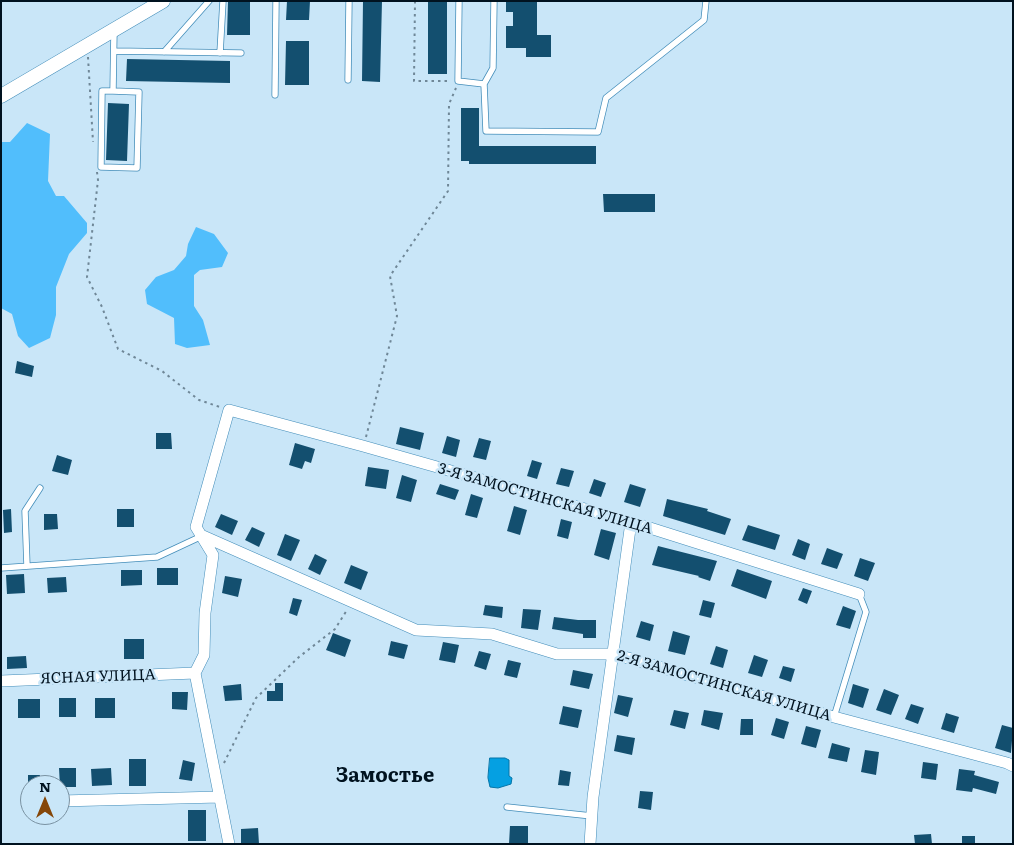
<!DOCTYPE html>
<meta charset="utf-8">
<style>
body{margin:0}
#map{position:relative;width:1014px;height:845px;overflow:hidden;background:#c9e6f8;font-family:Literata,serif}
canvas{display:block}
.frame{position:absolute;inset:0;border:2px solid #00121f;pointer-events:none}
.north{position:absolute;left:20px;top:775px;width:50px;height:50px;box-sizing:border-box;background:#c9e6f8;border:1px solid #7991a1;border-radius:50%;rotate:0deg;font-size:14px;font-weight:700;line-height:20px;text-align:center;color:#00121f}
.north::after{content:'';display:block;margin:auto;width:18px;height:22px;background:#854709;clip-path:polygon(50% 0,100% 100%,50% 72%,0 100%)}
</style>
<div id="map">
<canvas width="1014" height="845"></canvas>
<div class="frame"></div>
<div class="north">N</div>
</div>
<script>
const ctx = document.querySelector('canvas').getContext('2d');
ctx.lineJoin = 'round';
function fill(path, color) {
  ctx.fillStyle = color;
  ctx.fill(path, 'evenodd');
}
function trace(path, color, width, dash) {
  ctx.strokeStyle = color;
  ctx.lineWidth = width;
  ctx.lineCap = dash ? 'butt' : 'round';
  ctx.setLineDash(dash || []);
  ctx.stroke(path);
}
function write(font, color, halo, rows, align = 'center') {
  ctx.font = font + ' Literata,serif';
  ctx.lineWidth = 5;
  ctx.setLineDash([]);
  ctx.textBaseline = 'middle';
  ctx.strokeStyle = halo;
  ctx.fillStyle = color;
  for (const [text, x, y, turn = 0] of rows) {
    ctx.save();
    ctx.translate(x, y);
    ctx.rotate((+turn || 0) * Math.PI / 180);
    ctx.textAlign = isNaN(turn) ? turn : align;
    if (halo) ctx.strokeText(text, 0, 0);
    ctx.fillText(text, 0, 0);
    ctx.restore();
  }
}
fill(new Path2D(`
 M27,123L50,134L48,181L56,196H64L87,223V233L69,254L56,287V315L50,338L29,348L18,336L12,314L1,308V139L2,142H10Z
 M196,227L214,234L228,253L222,267L200,270L194,275V306L203,320L210,345L187,348L175,344L174,318L147,304L145,290L156,277L174,270L186,256L188,244Z`), '#51befc');
const water = new Path2D(`
 M490,758H505L509,760V776L512,778L511,784L498,788L490,787L488,778Z`);
fill(water, '#05a0e2');
trace(water, '#0475a8', 1);
fill(new Path2D(`
 M228,1H250V35H227Z
 M287,1H310L309,20H286Z
 M363,1H382L380,82L362,81Z
 M428,1H447V74H428Z
 M506,1H537V35H551V57H526V48H506V26H513V12H506Z
 M286,41H309V85H285Z
 M127,59L230,61V83L126,81Z
 M108,103L129,104L127,161L106,160Z
 M461,108H479V146H596V164H469V161H461Z
 M603,194H655V212H604Z
 M17,361L34,366L32,377L15,373Z
 M400,427L424,433L420,450L396,444Z
 M156,433H171L172,449H156Z
 M447,436L460,440L456,457L442,453Z
 M479,438L491,441L486,460L473,457Z
 M295,443L315,449L311,463L305,461L302,469L289,465Z
 M57,455L72,460L68,475L52,471Z
 M532,460L542,463L537,479L527,476Z
 M368,467L389,470L386,489L365,486Z
 M561,468L574,471L569,487L556,484Z
 M402,475L417,480L411,502L396,498Z
 M594,479L606,483L601,497L589,493Z
 M440,484L459,490L455,500L436,494Z
 M630,484L646,489L640,507L624,502Z
 M471,494L483,498L477,518L465,515Z
 M667,499L708,509L707,511L731,519L725,535L663,516Z
 M514,506L527,510L520,535L507,531Z
 M11,509L12,532L4,533L3,510Z
 M117,509H134V527H117Z
 M44,514H57L58,529L44,530Z
 M221,514L238,521L232,535L215,527Z
 M561,519L572,522L568,539L557,536Z
 M748,525L780,535L775,550L742,540Z
 M252,527L265,533L259,547L245,540Z
 M601,529L616,533L609,560L594,555Z
 M285,534L300,540L291,561L277,555Z
 M798,539L810,544L805,560L792,555Z
 M658,546L717,561L710,581L698,577L699,576L652,565Z
 M827,548L843,554L837,569L821,564Z
 M315,554L327,560L320,575L308,569Z
 M860,558L875,563L868,581L854,576Z
 M351,565L368,572L361,590L344,583Z
 M157,568H178V585H157Z
 M737,569L772,581L766,599L731,586Z
 M121,570H142V585L121,586Z
 M24,574L25,593L7,594L6,575Z
 M225,576L242,579L238,597L222,593Z
 M66,577L67,592L48,593L47,578Z
 M803,588L812,591L807,604L798,600Z
 M293,598L302,600L297,616L289,613Z
 M703,600L715,603L711,618L699,615Z
 M485,605L503,607L502,618L483,615Z
 M843,606L856,611L850,629L836,625Z
 M523,609L541,610L538,630L521,628Z
 M554,617L578,620H596V638H583V634L552,629Z
 M641,621L654,625L650,641L636,637Z
 M673,631L690,636L685,655L668,651Z
 M333,633L351,640L345,657L326,650Z
 M124,639H144V659H124Z
 M391,641L408,645L404,659L388,655Z
 M443,642L459,645L455,663L439,660Z
 M716,646L728,650L723,668L710,664Z
 M479,651L491,654L486,670L474,666Z
 M754,655L768,660L762,677L748,673Z
 M26,656L27,668L7,669V657Z
 M508,660L521,663L517,678L504,675Z
 M783,666L795,669L791,682L779,678Z
 M573,670L593,674L589,689L570,685Z
 M275,683H283V701H267V691H275Z
 M241,684L242,700L225,701L223,686Z
 M853,684L869,689L863,708L848,703Z
 M884,689L899,695L891,715L876,710Z
 M172,692H188L187,710L172,709Z
 M618,695L633,698L628,717L614,713Z
 M59,698H76V717H59Z
 M95,698H115V718H95Z
 M18,699H40V718H18Z
 M911,704L924,708L918,724L905,719Z
 M563,706L582,710L578,728L559,724Z
 M674,710L689,713L685,729L670,725Z
 M704,710L723,713L719,730L701,725Z
 M946,713L959,717L954,733L941,729Z
 M776,718L789,722L784,739L771,735Z
 M741,719H753V735H740Z
 M1002,725L1013,728L1011,753L995,748Z
 M806,726L821,730L816,748L801,744Z
 M617,735L635,738L632,755L614,751Z
 M832,743L850,748L847,762L828,758Z
 M865,750L879,752L876,775L861,772Z
 M129,759H146V786H129Z
 M183,760L195,763L192,781L179,779Z
 M923,762L938,764L936,780L921,778Z
 M59,768H76V787H60Z
 M111,768L112,785L92,786L91,769Z
 M959,769L975,771L974,775L999,782L996,794L973,788L972,792L956,790Z
 M560,770L571,772L569,786L558,785Z
 M28,775H40V785H28Z
 M640,791L653,792L651,810L638,808Z
 M188,810H206V841H188Z
 M510,826H528V844H509Z
 M258,828L259,844H241V829Z
 M931,834L932,844H915L914,835Z
 M962,836H975V844H962Z`), '#134f6f');
const service = new Path2D(`
 M459,1L458,81L484,84L486,131L598,132L606,98L704,20L706,1
 M114,51L241,53
 M164,52L209,1
 M220,53L223,1
 M348,80L349,1
 M484,84L493,68L494,1
 M113,91H102L101,167L137,168L139,92L113,91L114,31
 M275,95L276,1
 M27,566L25,511L40,488
 M1,568L157,557L202,536
 M834,717L866,612L859,594
 M507,807L592,816`);
const minor = new Path2D(`
 M203,536L416,630L492,634L557,654H614L834,717L1007,763L1013,766
 M195,673L204,655L205,613L213,555L196,527L229,410L363,446L631,522L859,594
 M195,673L229,844
 M1,681L195,673
 M60,801L220,797
 M590,844L593,797L631,522`);
const tertiary = new Path2D(`
 M1,96L163,1`);
trace(service, '#438db9', 7);
trace(minor, '#438db9', 12);
trace(tertiary, '#438db9', 15);
trace(new Path2D(`
 M415,1L414,81H450
 M88,57L93,142
 M97,172L98,180L87,277L102,307L118,349L162,371L199,400L220,407
 M366,437L397,316L390,276L448,191L449,104L456,88
 M224,763L256,698L299,657L335,629L347,610`), '#6f8797', 2, [2.5, 4]);
trace(service, '#fff', 5.5);
trace(minor, '#fff', 11);
trace(tertiary, '#fff', 14);
write('15px', '#00121f', '#c9e6f8', [
 ["3-Я ЗАМОСТИНСКАЯ УЛИЦА",545,499,16],
 ["ЯСНАЯ УЛИЦА",98,677,-2],
 ["2-Я ЗАМОСТИНСКАЯ УЛИЦА",724,686,16]
]);
write('bold 20px', '#00121f', '#c9e6f8', [
 ["Замостье",385,776]
]);
</script>
